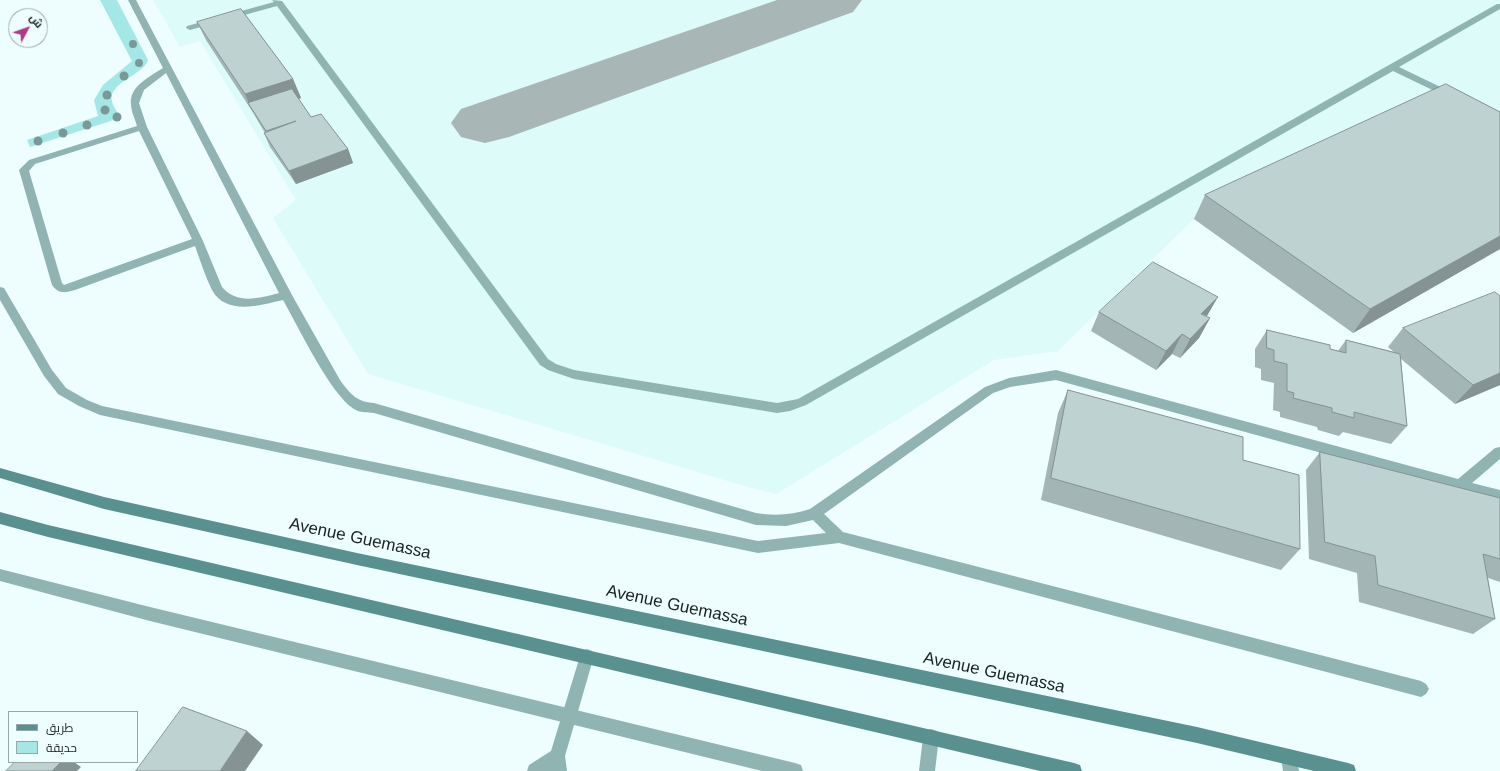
<!DOCTYPE html>
<meta charset="utf-8">
<style>
body{margin:0}
#map{position:relative;width:1500px;height:771px;overflow:hidden;background:#eefefe;font-family:Arial,Cairo,sans-serif}
canvas{display:block}
.legend{position:absolute;left:8px;top:711px;width:130px;height:52px;box-sizing:border-box;background:#eefefe;border:1px solid #99a6a6;margin:0;padding:5px 7px;list-style:none;font-size:12px;color:#1a2222}
.legend li{display:flex;align-items:center;gap:8px;height:20px}
.legend b{width:20px;border:1px solid #99a6a6}
.north{position:absolute;left:8px;top:8px;width:40px;height:40px;box-sizing:border-box;background:#eefefe;border:1px solid #99a6a6;border-radius:50%;rotate:49deg;font-size:11px;font-weight:700;line-height:16px;text-align:center;color:#1a2222}
.north::after{content:'';display:block;margin:auto;width:14px;height:18px;background:#b2388a;clip-path:polygon(50% 0,100% 100%,50% 72%,0 100%)}
</style>
<div id="map">
<canvas width="1500" height="771"></canvas>
<ul class="legend">
<li><b style="height:5px;background:#589190"></b>طريق</li>
<li><b style="height:11px;background:#a3e8e6"></b>حديقة</li>
</ul>
<div class="north">ش</div>
</div>
<script>
const ctx = document.querySelector('canvas').getContext('2d');
ctx.lineJoin = 'round';
function fill(path, color) {
  ctx.fillStyle = color;
  ctx.fill(path, 'evenodd');
}
function trace(path, color, width, dash) {
  ctx.strokeStyle = color;
  ctx.lineWidth = width;
  ctx.lineCap = dash ? 'butt' : 'round';
  ctx.setLineDash(dash || []);
  ctx.stroke(path);
}
function write(font, color, halo, rows, align = 'center') {
  ctx.font = font + ' Arial,sans-serif';
  ctx.lineWidth = 3.5;
  ctx.setLineDash([]);
  ctx.textBaseline = 'middle';
  ctx.strokeStyle = halo;
  ctx.fillStyle = color;
  for (const [text, x, y, turn = 0] of rows) {
    ctx.save();
    ctx.translate(x, y);
    ctx.rotate((+turn || 0) * Math.PI / 180);
    ctx.textAlign = isNaN(turn) ? turn : align;
    if (halo) ctx.strokeText(text, 0, 0);
    ctx.fillText(text, 0, 0);
    ctx.restore();
  }
}
fill(new Path2D(`
 M153,0H1500V249L1353,333L1194,219L1058,351L994,360L776,494L741,485L368,374L273,218L296,200L200,41L180,47Z`), '#dcfbf9');
fill(new Path2D(`
 M100,0H117L148,60C145,74 107,83 112,101C113,107 118,112 120,118L30,147L27,140L98,116L94,100L103,85L132,61Z`), '#a3e8e6');
fill(new Path2D(`
 M777,0H862L853,12L509,137L485,143L461,137L451,123L461,109Z`), '#a9b6b6');
fill(new Path2D(`
 M128,0H136L292,295L340,380C350,394 357,402 374,403L756,513C775,516 792,515 810,509L985,387L1009,378L1056,370L1458,479L1495,448L1500,447V459L1472,483L1500,490V502L1056,380L1010,387L993,393L824,514L843,532L1421,681L1426,684L1429,689L1426,694L1421,697L839,543L758,553L100,415L79,406L58,394L44,376L0,300V287L4,288L52,370L66,388L87,400L102,406L758,541L826,533L813,520L786,526L756,525L374,413C368,412 361,413 356,410C332,398 298,326 283,300C261,305 226,316 212,290C205,276 200,260 195,246L75,290C65,293 58,294 52,285L19,170L29,160L137,126C135,119 131,111 131,104C129,86 151,76 163,68ZM166,73L279,293C260,298 237,305 222,287L203,241L147,127L139,103L144,90ZM139,131L192,239L64,285L62,283L29,171L35,164Z
 M272,0L282,1L548,359L556,364L574,370L777,403L798,399L1497,4H1500V9L1399,67L1453,93L1454,95L1453,97H1447L1393,71L806,405L790,411L777,413L574,379L548,370L540,365L277,6L190,30L186,28L187,26L274,2Z
 M587,649L592,651L594,656L565,756L567,771H527L529,765L551,751L580,656L582,651Z
 M931,729L937,731L939,737L935,771H919L923,737L925,731Z`), '#8fb4b2');
fill(new Path2D(`
 M0,569L150,607L795,763L801,765L803,771H762L150,621L0,581Z`), '#8fb4b2');
fill(new Path2D(`
 M1289,749L1295,751L1299,771H1283L1281,757L1283,751Z`), '#8fb4b2');
fill(new Path2D(`
 M0,468L104,497L357,553L1197,727L1348,763L1354,765L1356,771H1314L1197,743L357,565L104,509L0,478Z
 M0,512L48,525L1074,763L1080,765L1082,771H1040L48,537L0,524Z`), '#589190');
ctx.fillStyle = '#799897';
for (const [x, y, r] of [
 [133,44,4],
 [139,63,4],
 [124,76,4.5],
 [107,95,4.5],
 [105,110,4.5],
 [117,117,4.5],
 [87,125,4.5],
 [63,133,4.5],
 [38,141,4.5]
]) {
  ctx.beginPath();
  ctx.arc(x, y, r, 0, 2 * Math.PI);
  ctx.fill();
}
fill(new Path2D(`
 M197,22L293,79L301,98L298,99L311,117L348,149L353,163L296,184L270,147L264,133H265L255,116L252,111L206,40Z
 M1500,112V249L1353,333L1194,219L1205,195Z
 M1500,296V385L1455,404L1401,359L1407,426L1391,444L1343,432L1339,436L1318,430L1317,427L1280,417V412L1273,410L1274,383L1261,380V369L1255,367V349L1267,330L1338,351L1346,340L1394,352L1388,347L1403,328Z
 M1099,312L1207,317L1210,318L1199,338L1180,358L1172,354L1156,370L1091,331Z
 M1068,390L1243,460L1300,549L1281,570L1041,500L1058,413Z
 M1320,452L1500,498V582L1488,578L1495,619L1473,634L1359,602L1357,573L1309,559L1306,470Z`), '#a3b5b4');
fill(new Path2D(`
 M293,79L301,98L255,113L250,106L245,94Z
 M348,149L353,163L296,184L289,171Z
 M1500,236V249L1353,333L1370,309Z
 M1218,297L1207,316L1201,314Z
 M1210,318L1199,338L1180,358L1190,339Z
 M1182,334L1172,354L1156,370L1166,351Z
 M1500,373V385L1455,404L1473,385Z
 M247,731L263,745L245,771H220Z
 M61,762H74L81,767L77,771H52Z`), '#859392');
const building = new Path2D(`
 M241,9L293,79L245,94L197,22Z
 M1446,84L1500,112V236L1370,309L1205,195Z
 M292,89L311,117L321,114L348,149L289,171L264,133L296,121L266,131L248,103Z
 M1153,262L1218,297L1201,314L1210,318L1190,339L1182,334L1166,351L1099,312Z
 M1495,292L1500,296V373L1473,385L1403,328Z
 M1267,330L1330,345V349L1346,353V340L1400,354L1407,426L1354,412V418L1332,412V408L1293,398L1294,393L1287,391V364L1274,361V350L1267,348Z
 M1068,390L1243,437V460L1299,475L1300,549L1051,478Z
 M1320,452L1500,498V559L1483,554L1495,619L1378,585L1375,556L1325,542Z
 M183,707L247,731L220,771H136Z
 M15,762H61L52,771H6Z`);
fill(building, '#bed2d1');
trace(building, '#859392', 1);
write('17px', '#1a2222', '#eefefe', [
 ["Avenue Guemassa",360,539,12],
 ["Avenue Guemassa",677,606,12],
 ["Avenue Guemassa",994,673,12]
]);
</script>
